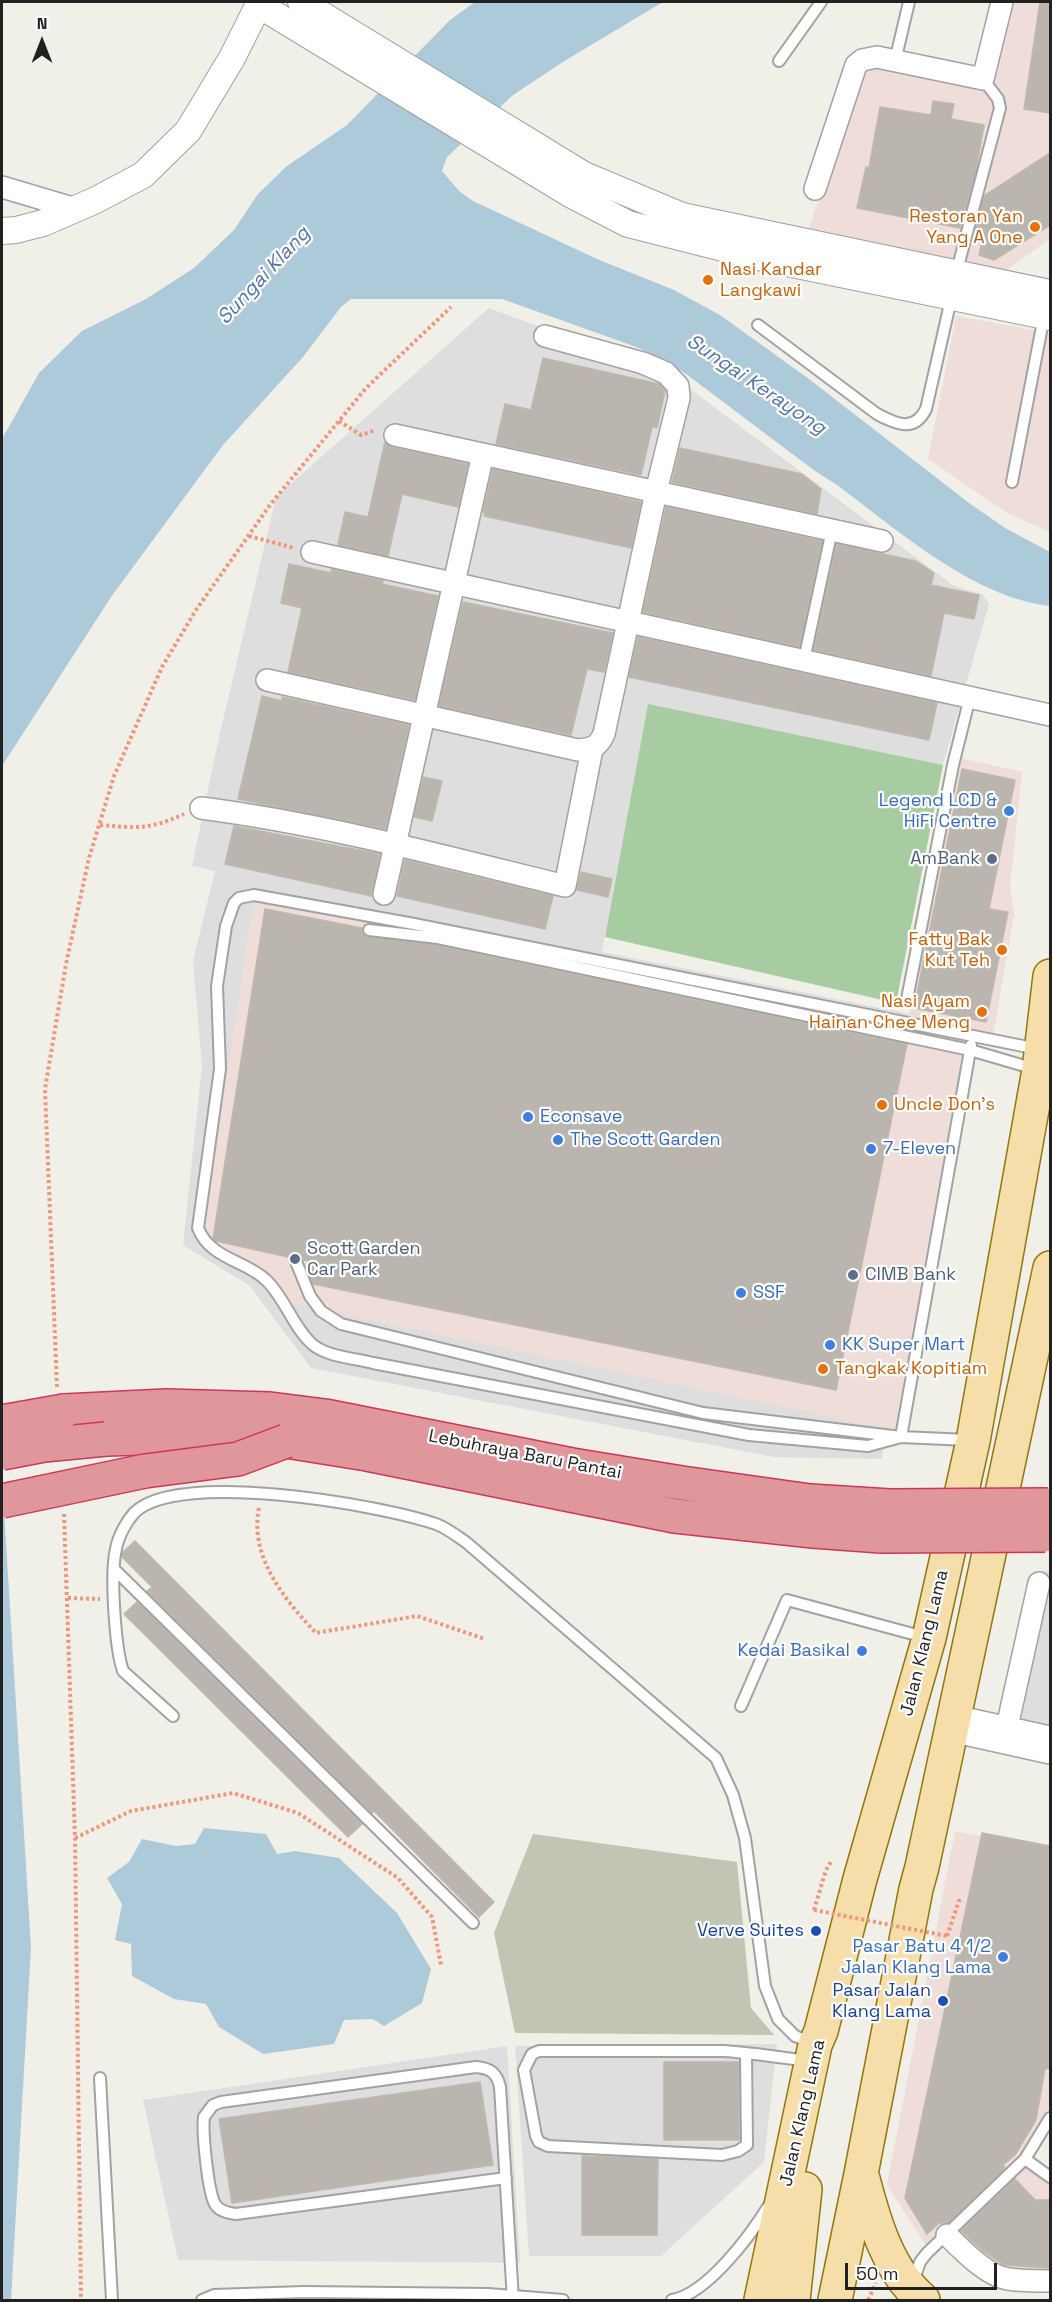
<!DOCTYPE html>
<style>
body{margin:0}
#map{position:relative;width:1052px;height:2302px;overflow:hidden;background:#f0efe8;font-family:"Space Grotesk",sans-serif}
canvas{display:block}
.frame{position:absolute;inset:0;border:3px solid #212121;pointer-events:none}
.north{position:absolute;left:12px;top:12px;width:60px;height:60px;-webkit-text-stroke:4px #fff;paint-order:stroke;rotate:0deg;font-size:16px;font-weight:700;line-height:24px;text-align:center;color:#212121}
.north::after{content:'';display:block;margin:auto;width:21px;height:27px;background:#212121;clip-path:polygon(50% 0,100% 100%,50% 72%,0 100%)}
.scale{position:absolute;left:845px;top:2263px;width:152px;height:27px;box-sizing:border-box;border:3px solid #212121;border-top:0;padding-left:8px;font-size:18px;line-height:21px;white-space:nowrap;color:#212121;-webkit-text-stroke:4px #fff;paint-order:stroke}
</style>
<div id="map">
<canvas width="1052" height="2302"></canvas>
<div class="frame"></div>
<div class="north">N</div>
<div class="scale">50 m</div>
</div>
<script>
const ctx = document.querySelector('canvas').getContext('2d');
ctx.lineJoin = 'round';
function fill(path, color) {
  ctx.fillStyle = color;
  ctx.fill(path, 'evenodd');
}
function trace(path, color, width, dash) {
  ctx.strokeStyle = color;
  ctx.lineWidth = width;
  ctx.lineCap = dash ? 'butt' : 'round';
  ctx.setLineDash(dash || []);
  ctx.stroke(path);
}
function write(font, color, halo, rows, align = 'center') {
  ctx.font = font + ' "Space Grotesk",sans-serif';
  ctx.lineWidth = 4.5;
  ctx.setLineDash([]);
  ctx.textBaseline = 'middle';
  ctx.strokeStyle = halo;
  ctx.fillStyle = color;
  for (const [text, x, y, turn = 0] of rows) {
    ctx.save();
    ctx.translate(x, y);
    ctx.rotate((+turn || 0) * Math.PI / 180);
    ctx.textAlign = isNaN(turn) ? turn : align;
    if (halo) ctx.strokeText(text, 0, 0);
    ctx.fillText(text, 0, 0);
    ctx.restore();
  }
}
fill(new Path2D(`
 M489,308L674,377L954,586L982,594L989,604L943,765L648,705L602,952L960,1024L882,1459L774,1457L311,1368L250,1286L183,1245L202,1066L193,961L215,871L192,866L219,737L276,497Z
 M1050,1571V1761L1000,1718L1033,1572Z
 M777,2044L764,2162L661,2256H529L515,2046Z
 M507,2046L520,2263L178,2260L143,2100Z`), '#dfdede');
fill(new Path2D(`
 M1009,2H1050V239L1006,270L809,228L862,70L872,64L983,87Z
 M956,316L1050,333V532L1009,514L928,459Z
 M959,758L1022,772L1010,887L1014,915L993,1035L967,1030L897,1431L289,1303L207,1235L203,1227L254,900L906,1027Z
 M955,1831L1050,1849V2125L1026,2166L1050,2182V2274L999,2268L948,2228L927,2247L887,2185Z`), '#efddd9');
fill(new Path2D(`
 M533,1834L737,1862L751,2008L774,2035L515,2033L494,1933Z`), '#c2c4b4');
fill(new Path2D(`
 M648,704L943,765L896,1003L605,937Z`), '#a8cca1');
fill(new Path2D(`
 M475,2H663L566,60L513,95L447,157L442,171L459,191L473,201L597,259L674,290L720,315L809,379L969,503L1005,528L1050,552V606C977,598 903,535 845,491C834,482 822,476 811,468C769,437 728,405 686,374L673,365L639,348L502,299H351L341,307L303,357L223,445L111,597L2,766V439L39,373L82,331L146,299L194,268L234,230L258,194L287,166L347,125L450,20Z
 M2,1478L31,1947L11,2300H2Z
 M204,1828L266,1834L277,1854L295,1851L339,1858L397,1913L431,1969L422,2003L384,2026L373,2019L344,2020L334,2044L263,2054L219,2027L206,2004L174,1999L132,1976L131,1944L115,1940L122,1904L107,1878L129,1862L142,1839L176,1846L195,1844Z`), '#adcada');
const building = new Path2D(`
 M1040,2H1050V113L1024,109Z
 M933,101L954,104L951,119L984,125L976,171L960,228L857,208L866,167L869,168L880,107L931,115Z
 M1050,153V225L994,260L979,255L984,233L975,231L984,196Z
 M543,358L659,384L665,391L657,428L652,427L641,475L496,444L505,404L531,410Z
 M385,442L392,447L468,464L458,507L402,494L388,556L338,545L345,512L368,517Z
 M680,448L802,474L821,489L817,514L672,482Z
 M493,469L641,502L631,548L484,516L485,513L483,512Z
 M666,507L822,541L799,647L643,612Z
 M837,544L916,561L934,573L931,585L979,595L974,619L944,613L931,676L814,650Z
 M289,564L331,573L332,569L383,581L382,584L438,596L415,700L288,672L302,608L281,603Z
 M463,602L613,633L604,672L587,669L571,735L439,706Z
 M638,637L937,703L929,740L629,677Z
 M262,696L282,701V697L409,725L386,829L238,799Z
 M962,769L1015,780L989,909L1008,912L986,1022L914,1008Z
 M423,777L442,781L432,821L414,817Z
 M234,826L380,854L371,896L225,864Z
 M405,860L553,896L545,929L397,896Z
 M581,872L612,879L608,897L577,890Z
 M265,909L362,928V933L368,937L437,945L907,1044L836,1390L313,1284L309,1275L312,1262L304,1260L299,1253L293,1252L288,1257L216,1241L213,1238Z
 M135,1541L494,1902L479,1917L374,1811L372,1813L147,1591L152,1587L122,1557L123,1552Z
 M137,1602L362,1824L348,1837L124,1614Z
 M982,1833L1050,1846V2069L1045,2068L1036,2120L1015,2155L1003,2165L1005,2168L948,2223H939L927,2234L905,2198Z
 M664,2062H739V2140H664Z
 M480,2082L493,2165L232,2203L219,2119Z
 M582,2156L658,2159L657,2235H582Z
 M1015,2179L1035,2200H1050V2268L1004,2265L983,2251L961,2231Z`);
fill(building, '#bab5ae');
trace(building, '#c1b8ac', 1.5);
const service = new Path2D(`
 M779,61L821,2
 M895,61L909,2
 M956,274L1000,108L998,99L983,79
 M758,325L877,414C896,424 914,433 926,409L952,295
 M1012,482L1044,316
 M804,660L832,530
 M369,930L438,938L970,1050L1035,1069
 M907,999L953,765L970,697
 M295,1259L310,1296L321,1311L341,1324L703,1413L901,1437L968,1440
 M901,1437L868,1446L749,1435L373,1363C354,1358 327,1357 312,1344C293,1327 285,1298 266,1280C245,1260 210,1259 198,1228L220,1069L217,986L226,926L234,903L239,898L254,895L414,924L1038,1049
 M901,1437L971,1045
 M114,1569L473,1923
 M741,1706L787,1600L924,1637
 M173,1716L123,1671C115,1648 110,1573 116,1549C118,1537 126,1522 134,1513C177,1469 381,1505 436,1524C447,1528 457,1536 467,1543L716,1758L733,1795L745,1838L765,1986L778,2019L795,2036L812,2043
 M746,2053L747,2145L738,2151L722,2155L548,2146L539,2142L536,2136L524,2070L532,2054L539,2051H724C752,2053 780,2057 807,2061
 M100,2078L112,2300
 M1025,2159L1050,2177
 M506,2178L236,2214C227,2213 219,2211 215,2204C208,2192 202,2132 204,2117L213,2105L221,2102L476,2067C490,2068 497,2073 500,2087L513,2300
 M913,2282L920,2262L927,2253L1025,2159L1050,2118
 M202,2300L214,2295L303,2292L488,2294L563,2300
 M672,2300C707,2294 750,2236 768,2207`);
const minor = new Path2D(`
 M2,187L76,209
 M815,189L856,65L862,60L877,57L983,79L1002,2
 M395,435L882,541
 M312,552L1050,715
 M267,680L578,750C592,749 598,747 604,734L656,492L679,398L678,386L666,373L643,363L545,336
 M201,808C324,824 444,856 565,886L592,749
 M384,894L483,454
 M955,1716L1050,1737
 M1007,1727L1039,1583
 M951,1731L1050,1753
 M947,2235C961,2249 987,2276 1008,2279C1022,2281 1036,2281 1050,2281`);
const tertiary = new Path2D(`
 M301,2L584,175L682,216L1050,293
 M259,5L570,194L628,224L758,257L1050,317
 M2,231L16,230L43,223L96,200L143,175L188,131L232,58L260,2`);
const primary = new Path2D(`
 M863,2179C874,2221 888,2271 923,2300
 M761,2300L815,2045L821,2031L860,1879L929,1638L973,1441L1039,1070L1050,976
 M793,2300L805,2189
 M835,2300L861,2174L916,1889L922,1867L1050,1268`);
const motorway = new Path2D(`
 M64,1411L166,1406L270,1409L325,1416L572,1465L682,1483L810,1501L890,1506
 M106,1439L179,1437L286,1441L367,1454L675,1516L813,1531L881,1536`);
trace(service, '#a2a2a2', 14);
trace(minor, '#a2a2a2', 24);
trace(tertiary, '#a2a2a2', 28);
trace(primary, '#91770d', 36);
trace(motorway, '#cd3756', 36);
trace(new Path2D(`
 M339,421L361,435L376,430
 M249,536L294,548
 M100,825C137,828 149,830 184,814
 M57,1387L45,1089L66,964L89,858L114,776L162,667L196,610L270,505L366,388L451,307
 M259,1508C249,1557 285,1600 316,1633L417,1616L485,1639
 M64,1514L75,1838L81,2300
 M68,1598L100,1599
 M75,1838L131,1811L233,1793L298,1813L398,1878L432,1917L441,1965
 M814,1910L826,1870L831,1862
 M947,1936L960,1898
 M868,2300L876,2283`), '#ef967b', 4, [3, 3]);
trace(service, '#fff', 10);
trace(minor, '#fff', 21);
trace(tertiary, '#fff', 26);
trace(primary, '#f5dea9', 33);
trace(motorway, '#e0979b', 33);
const motorwayBridge = new Path2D(`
 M2,1422L64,1411
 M2,1453L44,1445L106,1439
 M2,1501L145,1471L238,1459L286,1441
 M890,1506L1048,1505
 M881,1536L1045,1535`);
trace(motorwayBridge, '#cd3756', 36, []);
trace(new Path2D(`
 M814,1910L947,1936`), '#ef967b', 4, [3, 3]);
trace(motorwayBridge, '#e0979b', 33);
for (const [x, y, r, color] of [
 [1035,227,6,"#e8710a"],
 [708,280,6,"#e8710a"],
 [1009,811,6,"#3f7fe0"],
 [992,859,6,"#5c6f8a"],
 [1002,950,6,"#e8710a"],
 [982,1012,6,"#e8710a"],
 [882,1105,6,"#e8710a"],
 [528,1117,6,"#3f7fe0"],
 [558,1140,6,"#3f7fe0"],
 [871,1149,6,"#3f7fe0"],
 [295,1259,6,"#5c6f8a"],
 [853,1275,6,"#5c6f8a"],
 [741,1293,6,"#3f7fe0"],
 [830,1345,6,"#3f7fe0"],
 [823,1369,6,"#e8710a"],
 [862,1651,6,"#3f7fe0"],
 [816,1931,6,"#1a4fb4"],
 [1003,1957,6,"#3f7fe0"],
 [943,2001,6,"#1a4fb4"]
]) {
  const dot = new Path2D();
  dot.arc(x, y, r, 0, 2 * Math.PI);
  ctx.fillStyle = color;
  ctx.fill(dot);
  trace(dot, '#fff', 2);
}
write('18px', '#c56008', '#fff', [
 ["Restoran Yan",1023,217],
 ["Yang A One",1023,238],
 ["Nasi Kandar",720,270,"left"],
 ["Langkawi",720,291,"left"],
 ["Fatty Bak",990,940],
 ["Kut Teh",990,961],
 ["Nasi Ayam",970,1002],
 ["Hainan Chee Meng",970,1023],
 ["Uncle Don's",894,1105,"left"],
 ["Tangkak Kopitiam",835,1369,"left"]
], 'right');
write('18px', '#366cbe', '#fff', [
 ["Legend LCD &",997,801,"right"],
 ["HiFi Centre",997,822,"right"],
 ["Econsave",540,1117],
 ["The Scott Garden",570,1140],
 ["7-Eleven",883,1149],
 ["SSF",753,1293],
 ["KK Super Mart",842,1345],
 ["Kedai Basikal",850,1651,"right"],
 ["Pasar Batu 4 1/2",991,1947,"right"],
 ["Jalan Klang Lama",991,1968,"right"]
], 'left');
write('18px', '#4e5e75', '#fff', [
 ["AmBank",980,859,"right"],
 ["Scott Garden",307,1249],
 ["Car Park",307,1270],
 ["CIMB Bank",865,1275]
], 'left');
write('18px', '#212121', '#fff', [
 ["Lebuhraya Baru Pantai",525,1455,11],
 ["Jalan Klang Lama",925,1643,-76],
 ["Jalan Klang Lama",803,2113,-77]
]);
write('18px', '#164399', '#fff', [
 ["Verve Suites",804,1931],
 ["Pasar Jalan",931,1991],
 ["Klang Lama",931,2012]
], 'right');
write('italic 20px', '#5473aa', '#fff', [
 ["Sungai Klang",264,276,-47],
 ["Sungai Kerayong",756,385,34]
]);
</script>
